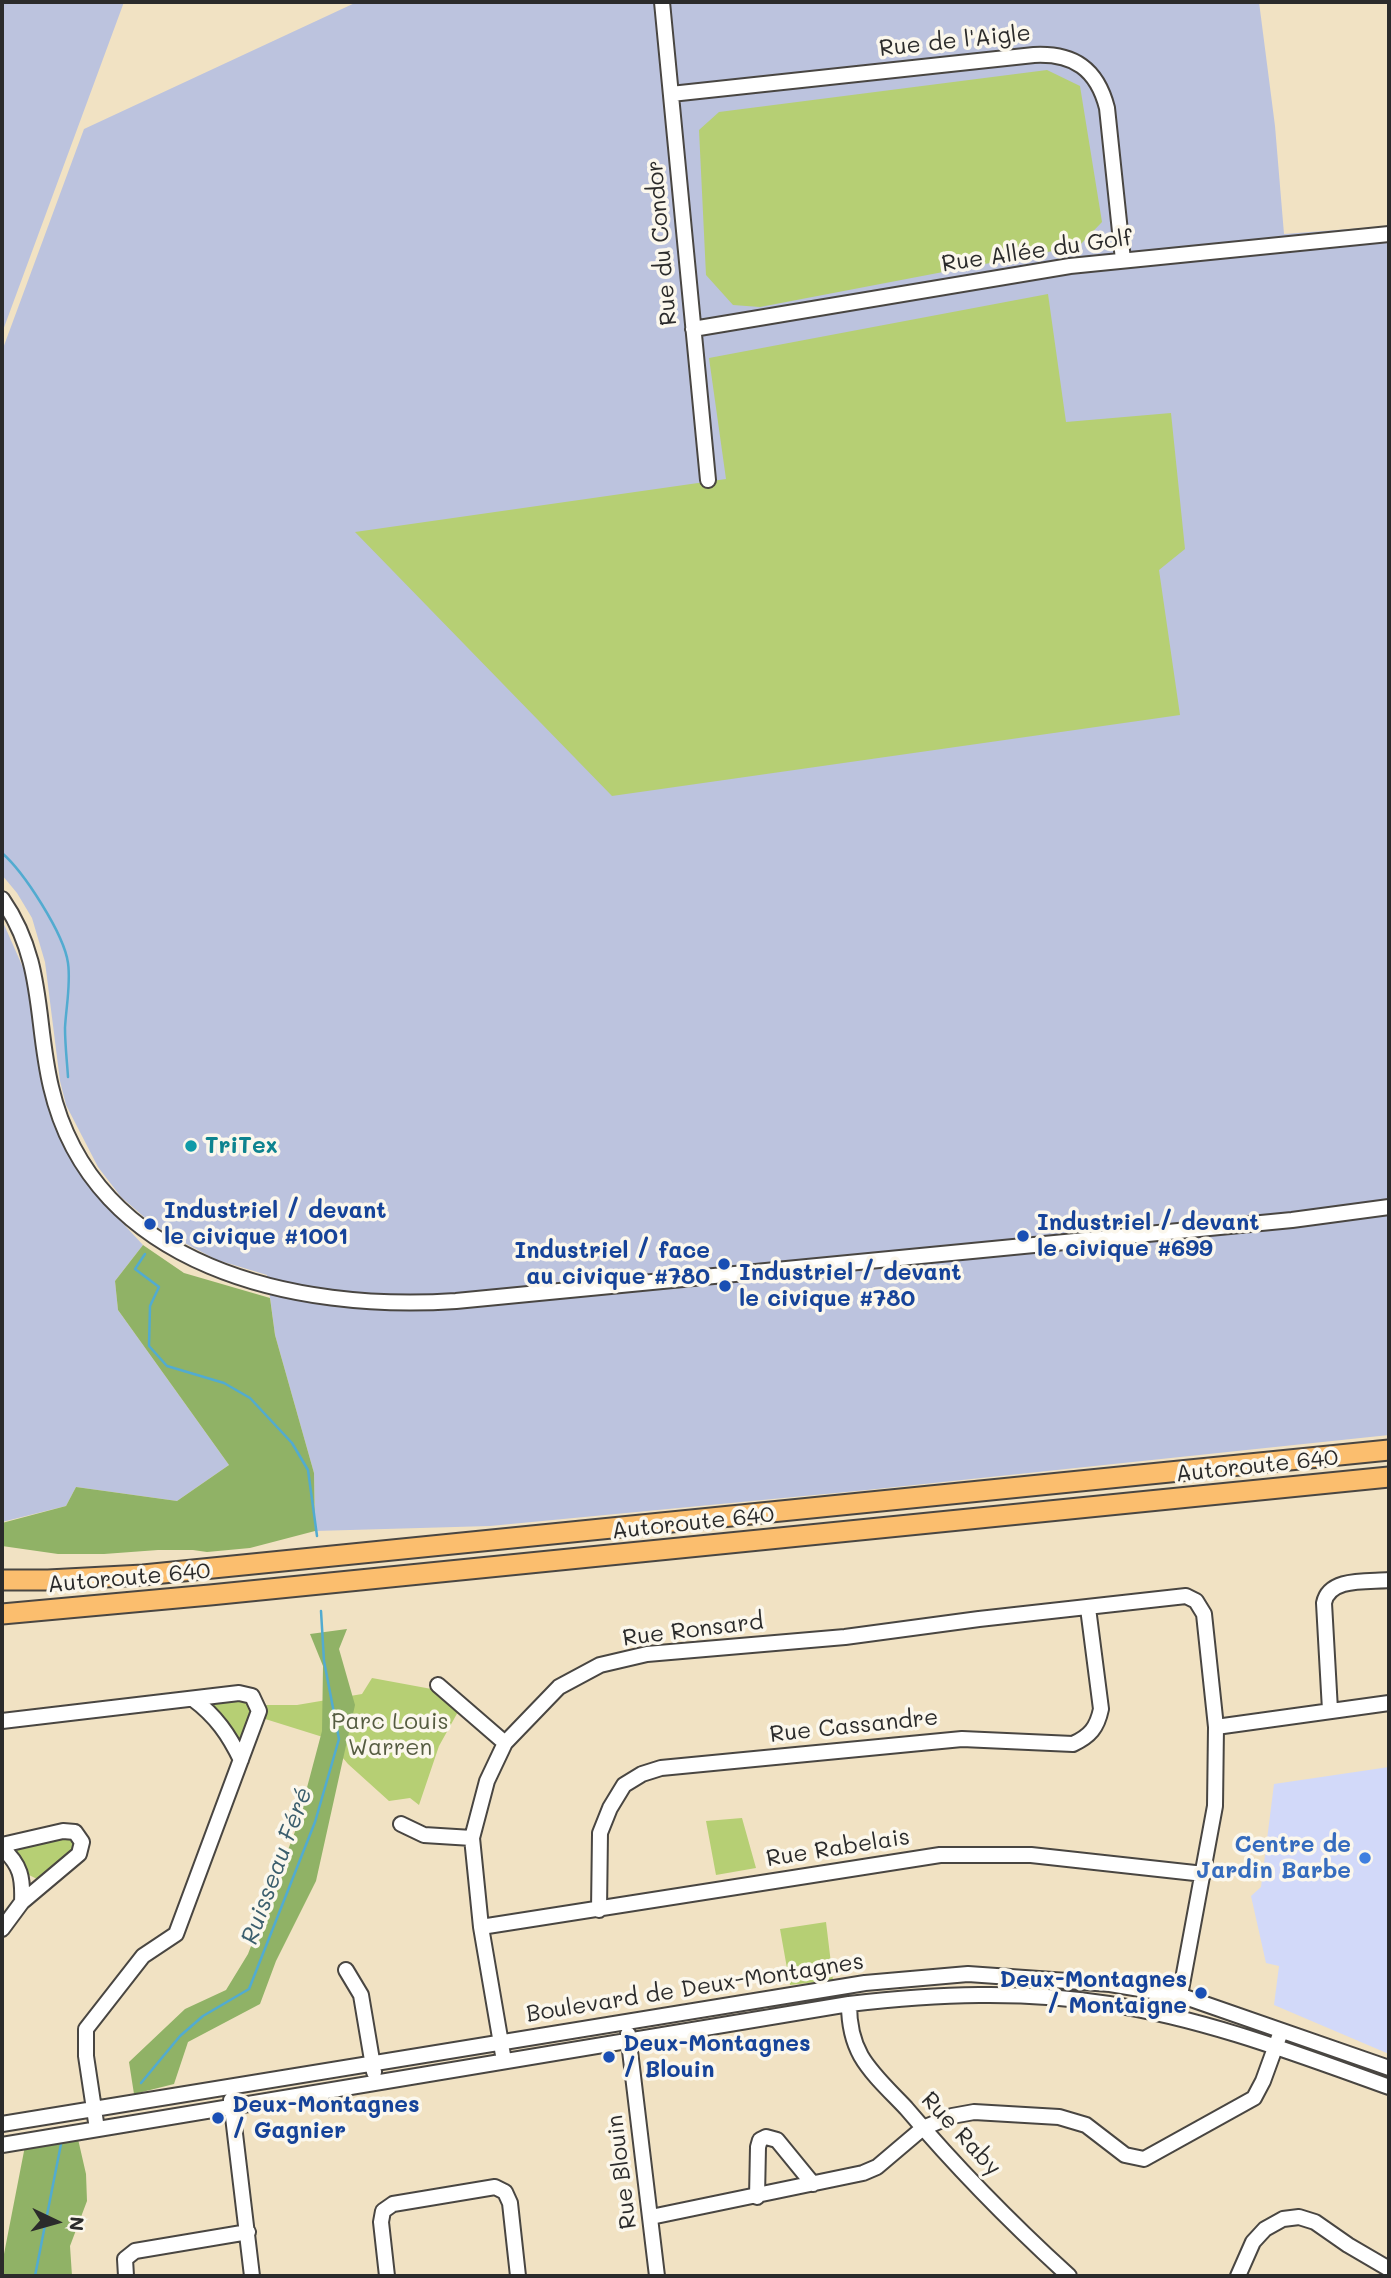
<!DOCTYPE html>
<meta charset="utf-8">
<style>
body{margin:0}
#map{position:relative;width:1391px;height:2278px;overflow:hidden;background:#f1e2c3;font-family:Mali,sans-serif}
canvas{display:block}
.frame{position:absolute;inset:0;border:4px solid #2b2b2b;pointer-events:none}
.north{position:absolute;left:21px;top:2187px;width:70px;height:70px;-webkit-text-stroke:5px #fbf7ec;paint-order:stroke;rotate:95deg;font-size:19px;font-weight:700;line-height:28px;text-align:center;color:#2b2b2b}
.north::after{content:'';display:block;margin:auto;width:24px;height:32px;background:#2b2b2b;clip-path:polygon(50% 0,100% 100%,50% 72%,0 100%)}
</style>
<div id="map">
<canvas width="1391" height="2278"></canvas>
<div class="frame"></div>
<div class="north">N</div>
</div>
<script>
const ctx = document.querySelector('canvas').getContext('2d');
ctx.lineJoin = 'round';
function fill(path, color) {
  ctx.fillStyle = color;
  ctx.fill(path, 'evenodd');
}
function trace(path, color, width, dash) {
  ctx.strokeStyle = color;
  ctx.lineWidth = width;
  ctx.lineCap = dash ? 'butt' : 'round';
  ctx.setLineDash(dash || []);
  ctx.stroke(path);
}
function write(font, color, halo, rows, align = 'center') {
  ctx.font = font + ' Mali,sans-serif';
  ctx.lineWidth = 7;
  ctx.setLineDash([]);
  ctx.textBaseline = 'middle';
  ctx.strokeStyle = halo;
  ctx.fillStyle = color;
  for (const [text, x, y, turn = 0] of rows) {
    ctx.save();
    ctx.translate(x, y);
    ctx.rotate((+turn || 0) * Math.PI / 180);
    ctx.textAlign = isNaN(turn) ? turn : align;
    if (halo) ctx.strokeText(text, 0, 0);
    ctx.fillText(text, 0, 0);
    ctx.restore();
  }
}
fill(new Path2D(`
 M1389,1767V2054L1274,2005L1279,1966L1266,1963L1251,1896L1261,1887L1274,1784Z`), '#d2d9f9');
fill(new Path2D(`
 M2,2H124L2,333Z
 M357,2H1259L1275,126L1284,234L1389,226V1435L867,1490L490,1526L315,1531L314,1473L275,1335L267,1275L217,1260L173,1237L151,1223L121,1197L98,1167L66,1105L60,1081L45,962L32,918L17,893L2,875V351L84,129Z
 M2,920L25,972L56,1129L78,1167L104,1203L143,1245L115,1281L118,1310L229,1465L177,1501L76,1487L66,1506L2,1522Z`), '#bcc3de');
fill(new Path2D(`
 M1047,70L1080,86L1102,222L1079,246L760,307L733,305L706,275L699,130L719,112Z
 M1048,294L1066,422L1171,413L1185,549L1159,570L1180,715L612,796L355,532L726,479L709,358Z
 M372,1678L437,1690L459,1710L439,1746L419,1805L410,1798L389,1801L348,1764L326,1738L262,1718L261,1705H297L362,1694Z
 M239,1693L259,1711L245,1741L231,1738L210,1712L212,1700Z
 M742,1818L756,1868L716,1875L706,1821Z
 M63,1831L82,1842L45,1883L21,1871L13,1858L21,1841Z
 M826,1922L833,1980L790,1985L780,1929Z`), '#b6cf74');
fill(new Path2D(`
 M143,1245L184,1273L270,1298L275,1335L314,1473L315,1531L250,1548L207,1552L193,1550H158L104,1554H58L2,1546V1523L66,1506L76,1487L177,1501L229,1465L118,1310L115,1281Z
 M347,1629L339,1649L355,1705L316,1881L276,1961L260,2004L188,2042L174,2084L134,2094L129,2062L185,2009L226,1990L248,1954L296,1829L322,1731L323,1666L310,1634Z
 M78,2139L86,2174L87,2201L70,2246L72,2276H2V2257L4,2254L25,2146Z`), '#90b266');
trace(new Path2D(`
 M2,853C24,872 64,934 68,963C71,984 66,1007 65,1028C65,1045 67,1061 68,1077
 M145,1254L135,1269L159,1287L150,1306L149,1346L167,1366L224,1383L250,1398L292,1443L308,1470L317,1536
 M141,2083L180,2036L203,2016L249,1989L315,1822L339,1739L324,1661L321,1611
 M35,2276L61,2144`), '#52abd0', 2.5);
const minor = new Path2D(`
 M662,2L708,480
 M671,94L1034,55C1074,53 1097,69 1107,108L1123,260
 M693,329L1070,266L1389,234
 M2,899C45,961 35,1020 51,1087C93,1268 297,1312 456,1301L1292,1220L1389,1207
 M438,1685L505,1743
 M193,1699C216,1716 229,1735 241,1760
 M1330,1710L1324,1603C1329,1577 1368,1582 1389,1580
 M2,1721L239,1693L252,1696L259,1711L176,1934L143,1956L86,2029V2056L97,2129
 M1216,1727L1389,1703
 M401,1824L424,1835L472,1838
 M2,1845L63,1831L75,1832L82,1842L79,1854L22,1902L2,1929
 M2,1848C21,1865 23,1878 22,1902
 M599,1910L600,1833L610,1808L624,1785L642,1774L661,1768L962,1739L1073,1744C1090,1736 1097,1728 1101,1709L1088,1608
 M481,1927L940,1855H1031L1204,1874
 M346,1970L361,1995L374,2072
 M849,2004C849,2022 852,2040 861,2056C872,2075 891,2092 906,2108C956,2167 1012,2224 1069,2276
 M628,2034L657,2276
 M504,2061L481,1927L472,1838L487,1781L505,1743L559,1687L600,1665L647,1654L845,1637L979,1619L1186,1596L1196,1601L1204,1614L1216,1727L1215,1806L1176,2017
 M231,2100L252,2276
 M2,2124L865,1983L968,1974L1110,1984L1182,1996L1389,2068
 M2,2145L849,2004C936,1994 1023,1990 1109,2004C1206,2019 1297,2054 1389,2087
 M757,2197L758,2147L760,2140L766,2137L777,2140L813,2184
 M651,2217L863,2173L877,2167L923,2128L952,2116L974,2112L1059,2117L1086,2125L1125,2155L1144,2159L1254,2098L1263,2081L1279,2037
 M126,2276L125,2259L135,2251L248,2232
 M387,2276L381,2222L383,2211L393,2204L495,2187L505,2192L510,2203L518,2276
 M1238,2276L1253,2242L1265,2229L1283,2219L1299,2217L1315,2222L1348,2245L1389,2269`);
const highway = new Path2D(`
 M2,1580H48L143,1575L1389,1450
 M2,1614L210,1595L1389,1477`);
trace(minor, '#494642', 18);
trace(highway, '#494642', 23);
trace(minor, '#fff', 14);
trace(highway, '#fbbe6e', 19);
for (const [x, y, r, color] of [
 [191,1146,7,"#0f9aa8"],
 [150,1224,7,"#1a4fb4"],
 [1023,1236,7,"#1a4fb4"],
 [724,1264,7,"#1a4fb4"],
 [725,1286,7,"#1a4fb4"],
 [1365,1858,7,"#3f7fe0"],
 [1201,1993,7,"#1a4fb4"],
 [609,2057,7,"#1a4fb4"],
 [218,2118,7,"#1a4fb4"]
]) {
  const dot = new Path2D();
  dot.arc(x, y, r, 0, 2 * Math.PI);
  ctx.fillStyle = color;
  ctx.fill(dot);
  trace(dot, '#fbf7ec', 2.5);
}
write('23px', '#2b2b2b', '#fbf7ec', [
 ["Rue de l'Aigle",955,41,-6],
 ["Rue du Condor",662,243,-95],
 ["Rue Allée du Golf",1037,251,-8],
 ["Autoroute 640",1257,1466,-6],
 ["Autoroute 640",693,1523,-6],
 ["Autoroute 640",129,1578,-5],
 ["Rue Ronsard",693,1630,-7],
 ["Rue Cassandre",854,1726,-6],
 ["Rue Rabelais",838,1848,-9],
 ["Boulevard de Deux-Montagnes",695,1988,-9],
 ["Rue Raby",961,2134,47],
 ["Rue Blouin",622,2172,-97]
]);
write('bold 23px', '#0d838f', '#fbf7ec', [
 ["TriTex",205,1146]
], 'left');
write('bold 23px', '#164399', '#fbf7ec', [
 ["Industriel / devant",164,1211],
 ["le civique #1001",164,1237],
 ["Industriel / devant",1037,1223],
 ["le civique #699",1037,1249],
 ["Industriel / face",710,1251,"right"],
 ["au civique #780",710,1277,"right"],
 ["Industriel / devant",739,1273],
 ["le civique #780",739,1299],
 ["Deux-Montagnes",1187,1980,"right"],
 ["/ Montaigne",1187,2006,"right"],
 ["Deux-Montagnes",623,2044],
 ["/ Blouin",623,2070],
 ["Deux-Montagnes",232,2105],
 ["/ Gagnier",232,2131]
], 'left');
write('23px', '#555c41', '#fbf7ec', [
 ["Parc Louis",390,1722],
 ["Warren",390,1748]
]);
write('bold 23px', '#366cbe', '#fbf7ec', [
 ["Centre de",1351,1845],
 ["Jardin Barbe",1351,1871]
], 'right');
write('italic 24px', '#3b5e6d', '#fbf7ec', [
 ["Ruisseau Féré",277,1866,-70]
]);
</script>
